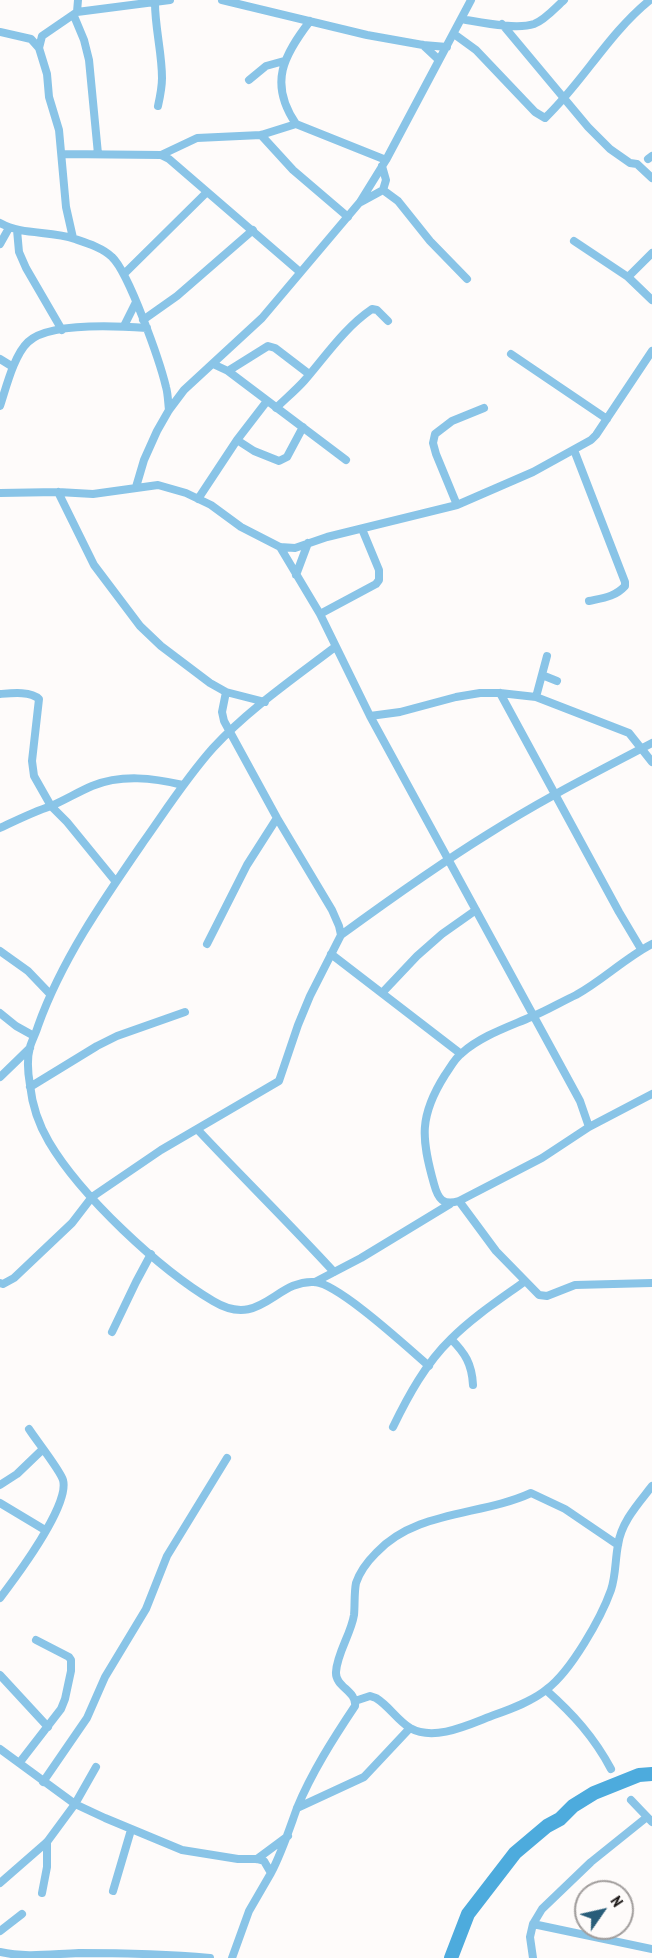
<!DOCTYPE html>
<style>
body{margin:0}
#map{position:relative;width:652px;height:1958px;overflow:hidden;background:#fefbfa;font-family:"PT Sans Narrow",sans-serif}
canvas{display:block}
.north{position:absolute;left:574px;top:1880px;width:60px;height:60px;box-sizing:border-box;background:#fefbfa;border:2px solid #a19d9c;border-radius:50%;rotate:56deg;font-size:16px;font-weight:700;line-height:24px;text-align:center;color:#161110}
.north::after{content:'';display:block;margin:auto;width:21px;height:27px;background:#295d79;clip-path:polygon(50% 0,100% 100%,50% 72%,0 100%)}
</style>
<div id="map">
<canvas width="652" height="1958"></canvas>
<div class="north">N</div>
</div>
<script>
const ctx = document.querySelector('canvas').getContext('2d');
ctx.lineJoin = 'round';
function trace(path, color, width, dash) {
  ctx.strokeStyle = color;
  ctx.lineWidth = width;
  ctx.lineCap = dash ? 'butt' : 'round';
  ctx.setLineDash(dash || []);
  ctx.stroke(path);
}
trace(new Path2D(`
 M451,1958L468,1914L515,1853L547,1826L560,1819L573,1806L594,1793L639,1775L652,1774`), '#4dabdd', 14);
trace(new Path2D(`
 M222,0L367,35L423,45L447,47
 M155,3C155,28 162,53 162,78C162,87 160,97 158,106
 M77,12L170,0
 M74,16L84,40L89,60L98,154
 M461,19C480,22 516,30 534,24C545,20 555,8 564,0
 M310,21C284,55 268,83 296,124L386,160
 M502,24L588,127L610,149L630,163L637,164L652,178
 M0,32L31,39L39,48
 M454,34L476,50L535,112L545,118C583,82 608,34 650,0
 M423,45L439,60
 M249,80L266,66L284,61
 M261,135L293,170L348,217
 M62,154L161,155L169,159L300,272
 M161,155L197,138L261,135L296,124
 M648,159L652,156
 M383,190L398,201L430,241L467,279
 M361,202L383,190L386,180L382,166
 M0,223C23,236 51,230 75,239C87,243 103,248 112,257C129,273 160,362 166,387C168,394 168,402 169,410
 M17,230L19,252L26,268L62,330
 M73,238L66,207L59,130L49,97L47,74L39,48L42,36L77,12L78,0
 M574,241L628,277L652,300
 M0,244L9,228
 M124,274L207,192
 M628,277L652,253
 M143,320L177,296L253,230
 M124,326L136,302
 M511,354L607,419
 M0,359L13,367
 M213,364L228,371L346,460
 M228,371L268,346L275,348L309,374
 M0,406C6,388 14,355 28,342C49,322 119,326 147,328
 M276,408C285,399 295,391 304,381C325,357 344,328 372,309L377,310L388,321
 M237,440L254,451L279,461L287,457L303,427
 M574,450L625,582V586C615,597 603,598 589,601
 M136,487L144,460L157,431L169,410L184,390L262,318L360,202L386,160L471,0
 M58,492L94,565L140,626L161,646L210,683L226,692L265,702
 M0,493L58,492L93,494L158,485L186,493L211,505L241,527L280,547L295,548L327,537L457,505L533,472L591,440L596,435L652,351
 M198,499L237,440L267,401
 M457,505L436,454L433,443L435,434L452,421L484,408
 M280,547L320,614L370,716L580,1101L589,1127
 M296,575L308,543
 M320,614L376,584L379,580V570L362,529
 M335,647C293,679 248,710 213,748C187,777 166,810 144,841C104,899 62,959 38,1026C36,1033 32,1040 30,1047C27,1058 28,1074 30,1085C32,1104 39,1125 49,1142C81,1196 159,1269 213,1301C261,1330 275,1279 315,1282C339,1284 408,1348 429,1366
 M542,675L557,681
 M500,693L619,912L641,949
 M0,694C12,693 31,691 39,699L32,761L34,776L51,806L67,822L116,882
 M536,697L547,656
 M370,716L400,712L456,697L480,693H500L536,697L629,733L652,762
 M0,828C17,820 33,812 51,806C65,800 78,792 92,786C122,774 153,778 183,785
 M341,935C389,900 438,865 488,834C541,800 597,772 652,743
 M207,944L247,865L277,818
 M652,944C625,958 603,980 576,995C561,1002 546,1011 531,1017C508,1027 481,1036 462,1053C455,1058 450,1068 445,1075C419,1116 421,1138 434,1184C438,1199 443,1206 459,1201L542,1158L589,1127L652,1094
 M0,951L28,971L50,994
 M331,954L461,1054
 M382,993L417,956L442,934L476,910
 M0,1013L16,1026L34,1036
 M0,1077L30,1048
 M30,1087L97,1046L117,1036L185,1012
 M197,1129C242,1177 289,1223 334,1272
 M459,1201L496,1251L539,1295L547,1296L575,1285L652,1283
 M315,1282L361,1258L450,1204
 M0,1283L3,1284L14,1278L72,1223L92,1197L161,1150L279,1081L298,1025L310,996L341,935L339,926L332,910L277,818L224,721L222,712L226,692
 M112,1332L136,1282L151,1254
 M451,1339C465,1353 472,1364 473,1385
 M393,1427C408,1396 426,1363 451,1339C473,1317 499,1300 524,1282
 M0,1485L17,1474L42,1450
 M0,1503L45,1530
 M0,1598C16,1577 70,1505 63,1480C60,1470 36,1440 29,1429
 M0,1675L48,1727
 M546,1690C573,1714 594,1737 611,1769
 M355,1701L370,1696L376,1698C389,1706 397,1720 410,1728C435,1742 470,1724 494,1715C511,1709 533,1701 547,1689C571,1671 601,1618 611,1590C616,1575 615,1560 618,1545C621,1522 639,1503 652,1486
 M0,1749L75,1804L105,1818L182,1850L238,1859H257L264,1861L271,1873L249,1911L232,1958
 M20,1762L61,1709L65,1699L71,1671V1660L69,1657L36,1640
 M43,1782L87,1718L105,1677L146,1609L167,1556L227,1458
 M631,1800L652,1822
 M297,1808L364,1777L410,1728
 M257,1859L288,1836
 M271,1873C282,1852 289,1830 297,1808C312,1772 333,1739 355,1706C357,1691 335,1687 336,1672C337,1653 351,1634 354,1615C355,1605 354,1593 356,1583C360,1571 367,1562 376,1553C416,1510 481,1516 531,1493L565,1509L618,1545
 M0,1883L47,1842L75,1804L96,1767
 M113,1891L131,1830
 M42,1893L47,1867V1842
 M533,1924L652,1949
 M0,1931L22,1914
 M0,1952C26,1958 51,1954 79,1953C123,1953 166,1954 210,1958
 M533,1958L530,1937L533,1924L542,1909L591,1862L647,1817`), '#89c4e7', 8);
</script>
